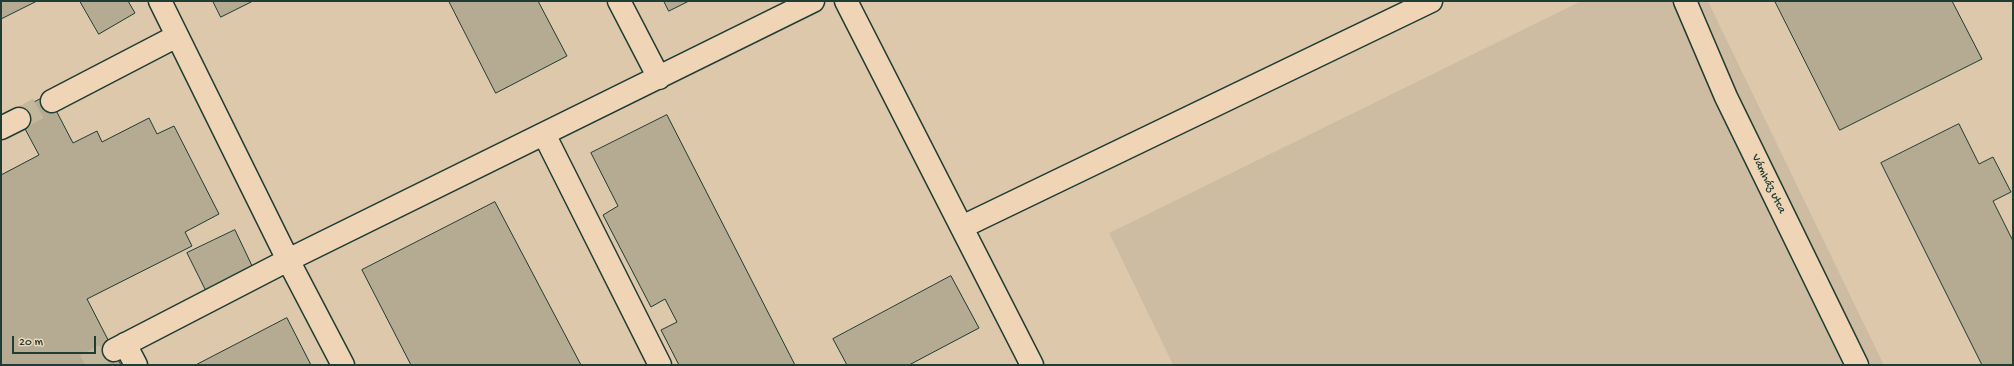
<!DOCTYPE html>
<meta charset="utf-8">
<style>
body{margin:0}
#map{position:relative;width:2014px;height:366px;overflow:hidden;background:#efd5b6;font-family:"Gochi Hand",sans-serif}
canvas{display:block}
.frame{position:absolute;inset:0;border:2px solid #1f3d34;pointer-events:none}
.scale{position:absolute;left:12px;top:336px;width:84px;height:18px;box-sizing:border-box;border:2px solid #1f3d34;border-top:0;padding-left:5px;font-size:12px;line-height:14px;white-space:nowrap;color:#1f3d34;-webkit-text-stroke:3px #efd5b6;paint-order:stroke}
</style>
<div id="map">
<canvas width="2014" height="366"></canvas>
<div class="frame"></div>
<div class="scale">20 m</div>
</div>
<script>
const ctx = document.querySelector('canvas').getContext('2d');
ctx.lineJoin = 'round';
function fill(path, color) {
  ctx.fillStyle = color;
  ctx.fill(path, 'evenodd');
}
function trace(path, color, width, dash) {
  ctx.strokeStyle = color;
  ctx.lineWidth = width;
  ctx.lineCap = dash ? 'butt' : 'round';
  ctx.setLineDash(dash || []);
  ctx.stroke(path);
}
function write(font, color, halo, rows, align = 'center') {
  ctx.font = font + ' "Gochi Hand",sans-serif';
  ctx.lineWidth = 3;
  ctx.setLineDash([]);
  ctx.textBaseline = 'middle';
  ctx.strokeStyle = halo;
  ctx.fillStyle = color;
  for (const [text, x, y, turn = 0] of rows) {
    ctx.save();
    ctx.translate(x, y);
    ctx.rotate((+turn || 0) * Math.PI / 180);
    ctx.textAlign = isNaN(turn) ? turn : align;
    if (halo) ctx.strokeText(text, 0, 0);
    ctx.fillText(text, 0, 0);
    ctx.restore();
  }
}
fill(new Path2D(`
 M1,1H1581L1109,233L1173,365H1Z
 M1708,1H2013V365H1884Z`), '#ddc8ab');
fill(new Path2D(`
 M1581,1H1708L1884,365H1173L1109,233Z`), '#cdbca1');
const building = new Path2D(`
 M1,1H37L1,19Z
 M80,1H128L135,13L99,34Z
 M213,1H253L221,17Z
 M449,1H538L567,56L496,93Z
 M664,1H689L669,11Z
 M1775,1H1952L1982,59L1840,130Z
 M48,95L73,143L97,131L102,142L149,118L157,134L174,126L219,214L185,232L192,246L87,299L121,365H1V175L39,155L16,112Z
 M667,115L795,365H679L661,330L677,322L665,299L651,307L603,215L618,206L591,153Z
 M1959,124L1979,164L1993,157L2011,192L1993,201L2013,241V365H1982L1881,163Z
 M495,202L581,365H411L362,270Z
 M235,230L255,272L208,295L187,253Z
 M951,276L979,328L909,365H847L833,339Z
 M287,318L311,365H196Z`);
fill(building, '#b4ab92');
trace(building, '#1f3d34', 1);
trace(new Path2D(`
 M19,119L52,101
 M85,365L114,350`), '#c5b79c', 22, [22, 11]);
const minor = new Path2D(`
 M160,1L288,260L343,365
 M619,1L659,78
 M846,1L1032,365
 M1685,1L1726,97L1857,365
 M52,101L177,36
 M1,128L19,119
 M544,134L660,365
 M962,227L1431,1
 M125,344L136,365
 M114,350L288,260L813,1`);
trace(minor, '#1f3d34', 25);
trace(minor, '#efd5b6', 22);
write('12px', '#1f3d34', '#efd5b6', [
 ["Vámház utca",1768,184,64]
]);
</script>
